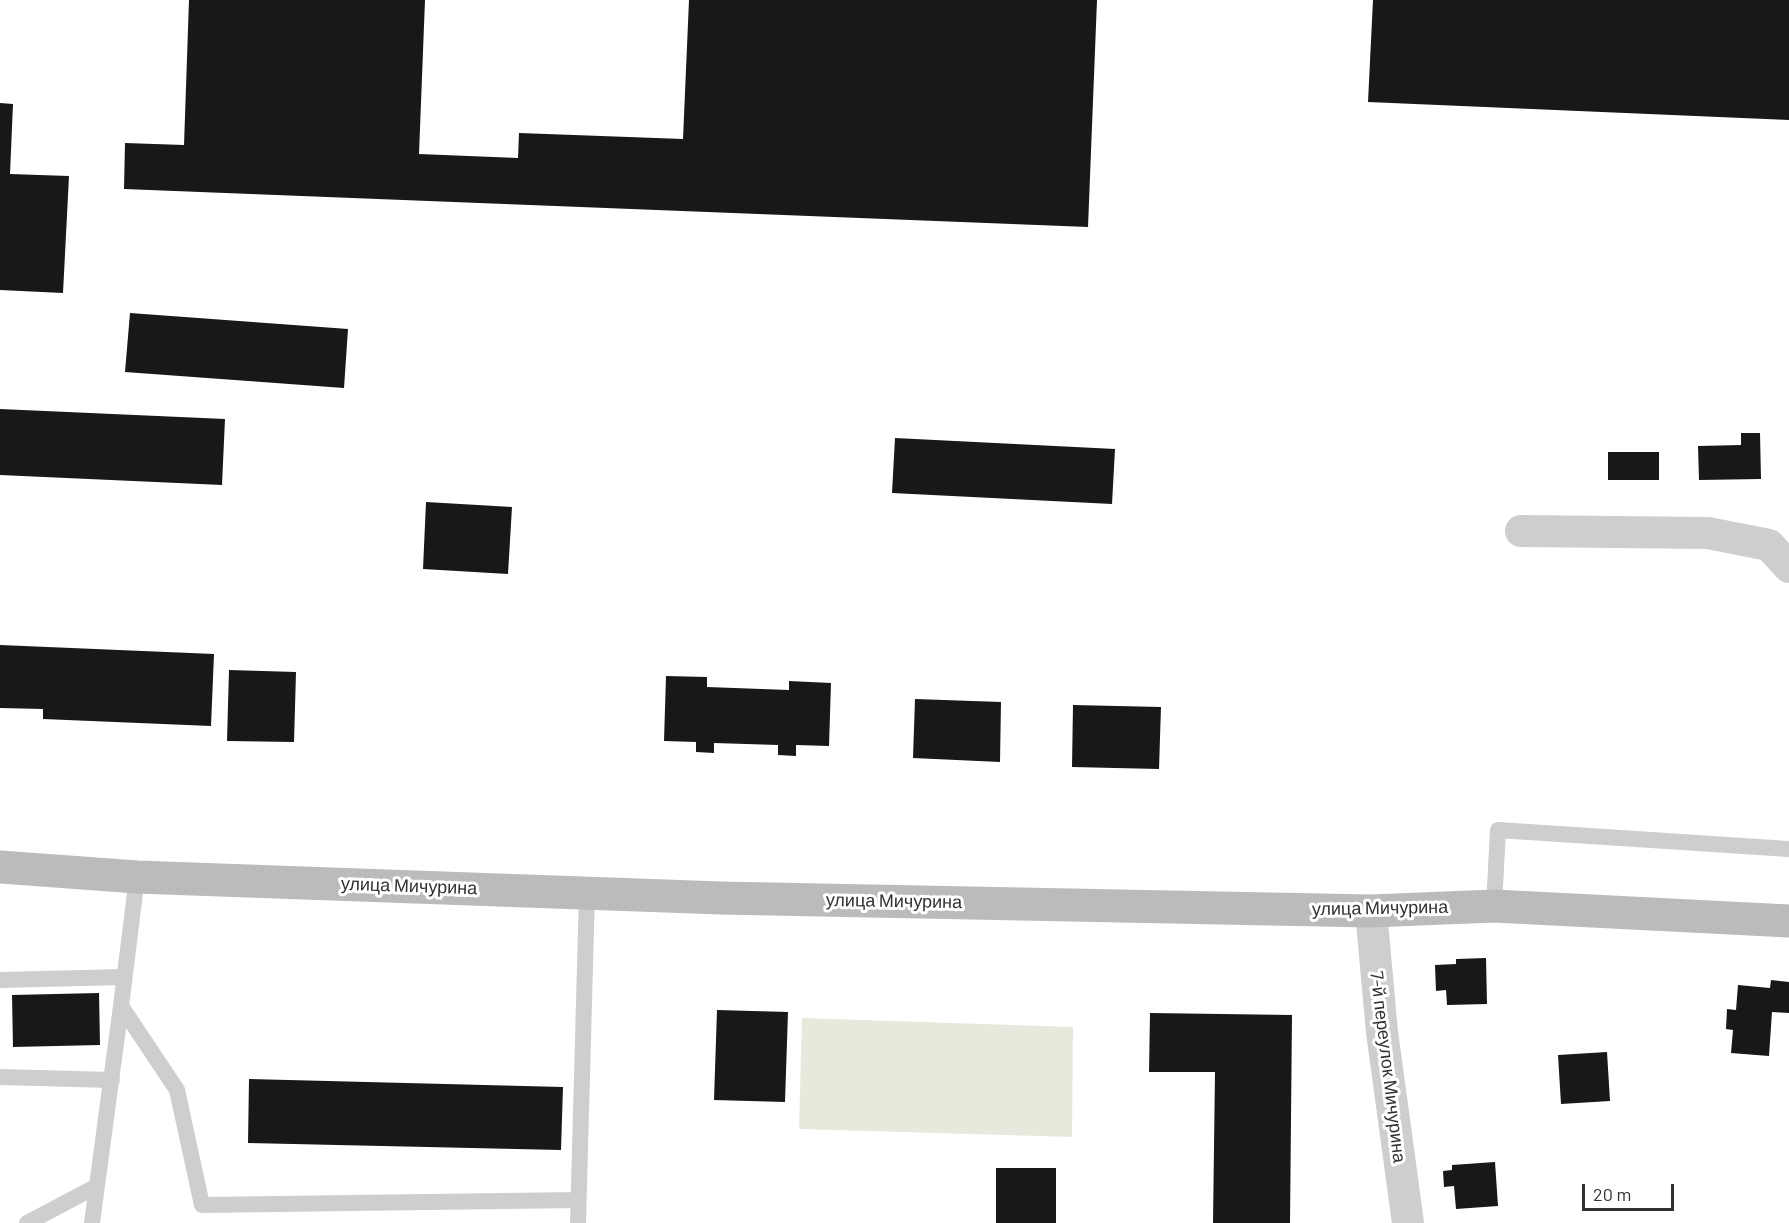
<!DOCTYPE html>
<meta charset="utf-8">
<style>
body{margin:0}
#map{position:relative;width:1789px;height:1223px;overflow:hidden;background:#fff;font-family:Barlow,sans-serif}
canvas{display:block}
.scale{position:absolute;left:1582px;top:1184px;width:92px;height:27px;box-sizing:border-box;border:3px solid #313131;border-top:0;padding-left:8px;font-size:18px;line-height:21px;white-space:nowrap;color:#313131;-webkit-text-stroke:4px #fff;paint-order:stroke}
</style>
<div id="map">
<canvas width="1789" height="1223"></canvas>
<div class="scale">20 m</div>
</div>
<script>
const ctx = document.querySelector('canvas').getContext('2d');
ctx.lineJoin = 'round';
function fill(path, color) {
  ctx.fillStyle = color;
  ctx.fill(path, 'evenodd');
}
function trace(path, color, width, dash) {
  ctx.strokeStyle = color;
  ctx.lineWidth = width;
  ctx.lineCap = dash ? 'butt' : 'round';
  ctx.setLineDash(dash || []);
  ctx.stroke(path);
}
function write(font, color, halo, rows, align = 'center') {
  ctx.font = font + ' Barlow,sans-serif';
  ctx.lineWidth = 6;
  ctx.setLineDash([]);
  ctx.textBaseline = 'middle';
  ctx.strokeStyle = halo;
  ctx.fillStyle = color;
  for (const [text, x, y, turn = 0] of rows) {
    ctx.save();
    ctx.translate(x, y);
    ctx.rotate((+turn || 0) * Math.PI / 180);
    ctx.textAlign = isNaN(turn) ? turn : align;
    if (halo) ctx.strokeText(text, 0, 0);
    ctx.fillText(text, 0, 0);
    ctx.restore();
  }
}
fill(new Path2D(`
 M802,1018L1073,1027L1072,1137L799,1129Z`), '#e5eadd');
fill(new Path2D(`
 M189,0H425L419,154L518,158L519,133L683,139L689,0H1097L1088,227L124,189L125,143L184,145Z
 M1373,0H1789V120L1368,102Z
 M0,103L13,104L10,174L69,176L63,293L0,290Z
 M130,313L348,329L344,388L125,372Z
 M0,409L225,419L222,485L0,475Z
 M1741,433H1760L1761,479L1699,480L1698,446L1741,445Z
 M895,438L1115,449L1112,504L892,493Z
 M1608,452H1659V480H1608Z
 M426,502L512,507L508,574L423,569Z
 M0,645L214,654L211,726L43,719V709L0,708Z
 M229,670L296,672L294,742L227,741Z
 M666,676L707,677V687L789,690V681L831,683L829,746L796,745V756L778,755V745L714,743V753L696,752V742L664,741Z
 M915,699L1001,702L1000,762L913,758Z
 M1073,705L1161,707L1159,769L1072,767Z
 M1486,958L1487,1004L1447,1005L1446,990L1436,991L1435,965L1456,964V959Z
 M1771,980L1789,982V1013L1772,1012L1769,1056L1731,1053L1733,1030L1726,1029L1727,1009L1736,1010L1738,985L1770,988Z
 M99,993L100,1045L13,1047L12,995Z
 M717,1010L788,1012L785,1102L714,1100Z
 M1150,1013L1292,1015L1290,1223H1213L1215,1072H1149Z
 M1607,1052L1610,1101L1561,1104L1558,1055Z
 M249,1079L563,1087L561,1150L248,1143Z
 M1495,1162L1498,1206L1456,1209L1454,1186L1444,1187L1443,1171L1452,1170V1165Z
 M996,1168H1056V1223H996Z`), '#181818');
trace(new Path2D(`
 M137,877L121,1006L177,1090L202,1205L578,1200
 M1494,906L1498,830L1789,849
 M0,980L124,977
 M0,1077L112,1080
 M27,1223L97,1186
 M92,1223L121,1006
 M578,1223L587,892`), '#cecece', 16);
trace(new Path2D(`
 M1521,531L1708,533L1769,545L1789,567
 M1371,911L1382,1032L1408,1223`), '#cecece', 32);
trace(new Path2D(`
 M0,867L137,877L721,898L1371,911L1494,906L1789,921`), '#bbb', 33);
write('18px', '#313131', '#fff', [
 ["улица Мичурина",409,886,2],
 ["улица Мичурина",894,901,1],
 ["улица Мичурина",1380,908,-1],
 ["7-й переулок Мичурина",1388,1067,83]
]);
</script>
